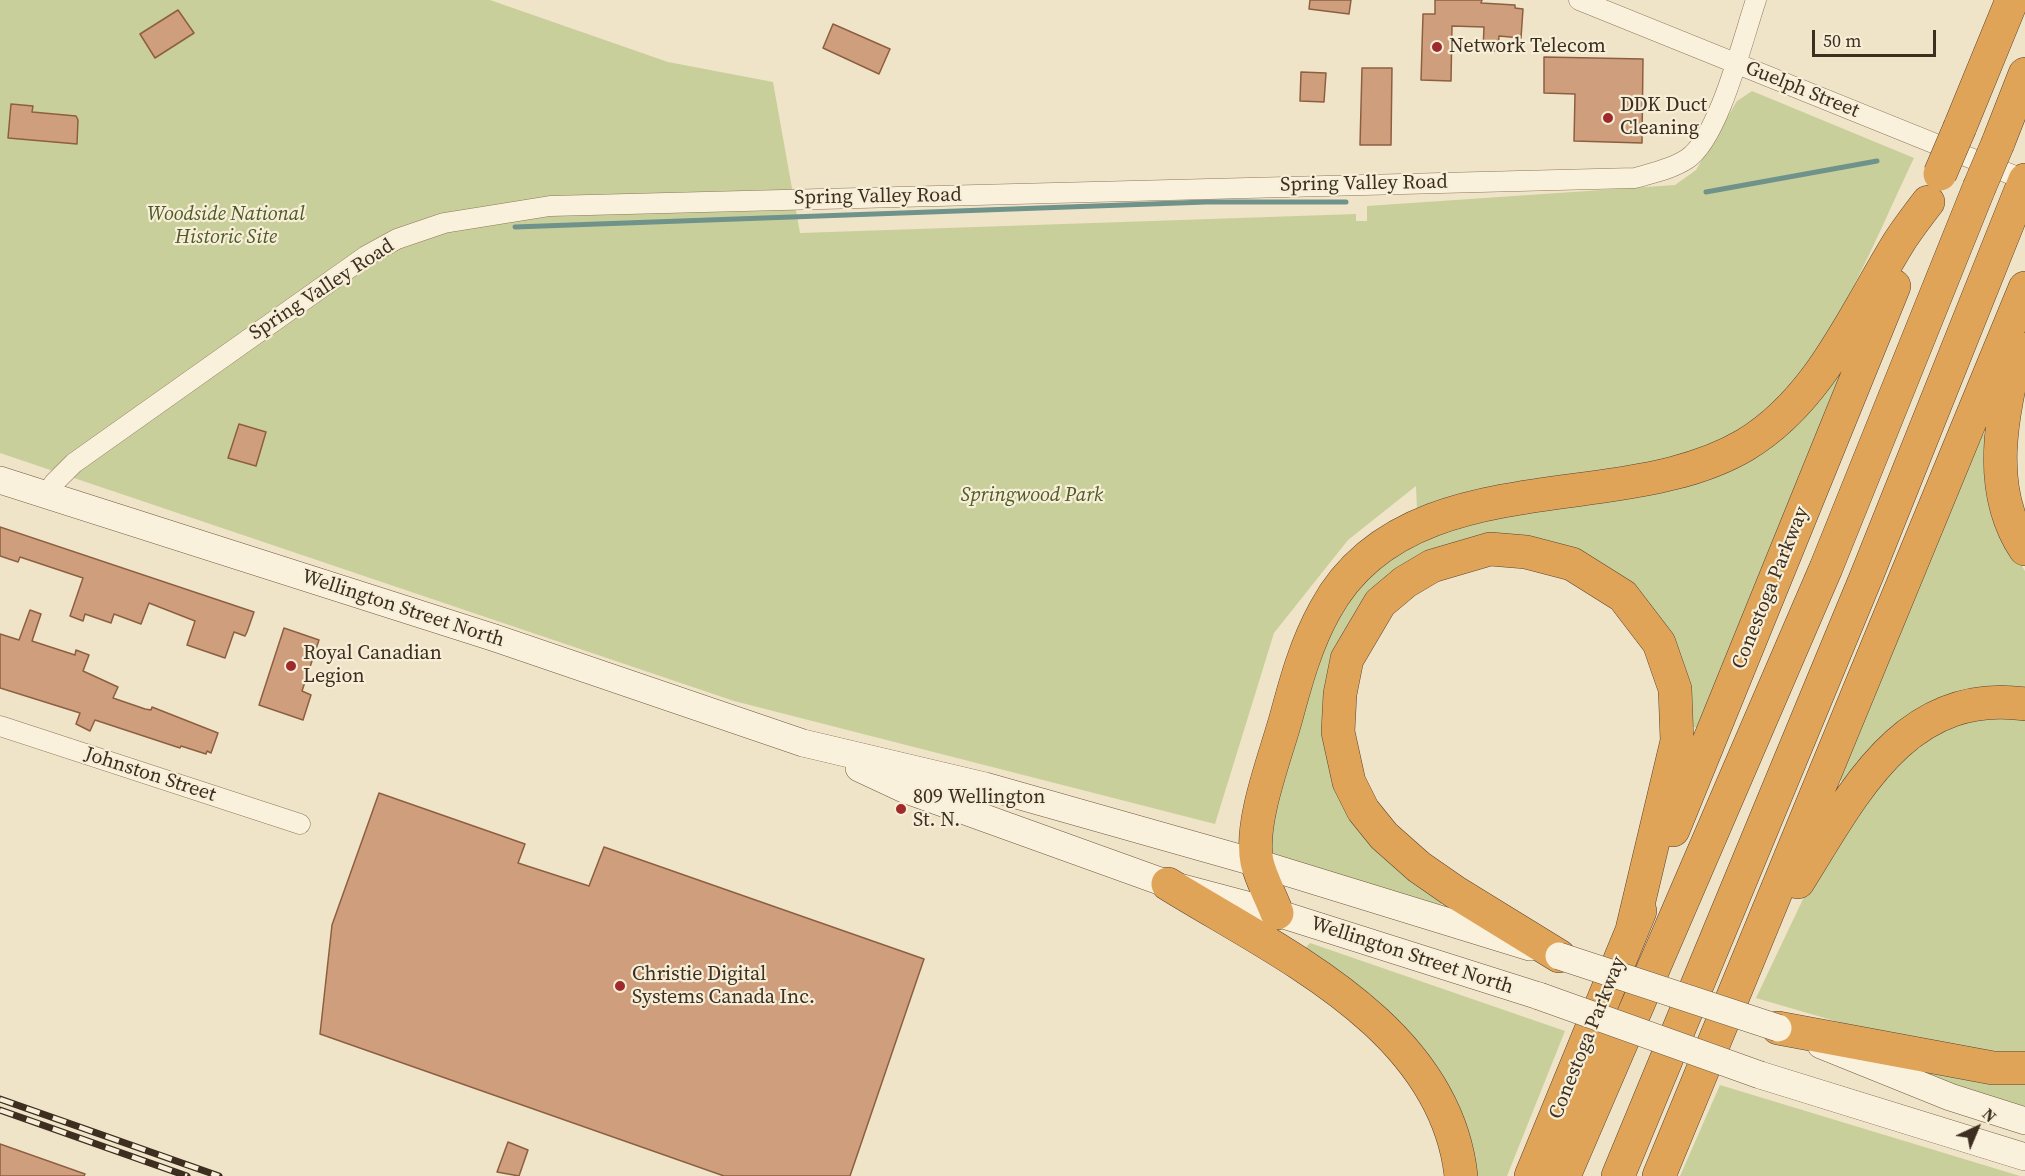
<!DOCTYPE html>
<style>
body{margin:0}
#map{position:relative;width:2025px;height:1176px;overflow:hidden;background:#f0e4c8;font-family:"Source Serif 4",serif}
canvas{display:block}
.north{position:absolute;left:1947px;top:1098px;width:60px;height:60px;-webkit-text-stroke:4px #f7eed8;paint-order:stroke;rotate:44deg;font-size:16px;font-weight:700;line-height:24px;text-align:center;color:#3d2e20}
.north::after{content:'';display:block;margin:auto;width:21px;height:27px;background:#3d2e20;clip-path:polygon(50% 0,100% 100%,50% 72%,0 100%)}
.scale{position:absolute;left:1812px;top:30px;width:124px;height:27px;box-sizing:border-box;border:3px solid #3d2e20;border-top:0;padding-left:8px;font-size:18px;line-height:21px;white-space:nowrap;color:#3d2e20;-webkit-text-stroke:4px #f7eed8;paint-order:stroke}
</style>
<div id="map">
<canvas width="2025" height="1176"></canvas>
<div class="north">N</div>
<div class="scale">50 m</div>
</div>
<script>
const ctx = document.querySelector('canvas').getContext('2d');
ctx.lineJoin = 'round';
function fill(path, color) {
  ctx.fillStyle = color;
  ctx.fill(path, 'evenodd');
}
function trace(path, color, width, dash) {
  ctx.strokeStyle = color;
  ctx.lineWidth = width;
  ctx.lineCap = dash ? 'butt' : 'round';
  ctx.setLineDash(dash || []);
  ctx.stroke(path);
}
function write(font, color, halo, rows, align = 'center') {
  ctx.font = font + ' "Source Serif 4",serif';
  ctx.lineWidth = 4.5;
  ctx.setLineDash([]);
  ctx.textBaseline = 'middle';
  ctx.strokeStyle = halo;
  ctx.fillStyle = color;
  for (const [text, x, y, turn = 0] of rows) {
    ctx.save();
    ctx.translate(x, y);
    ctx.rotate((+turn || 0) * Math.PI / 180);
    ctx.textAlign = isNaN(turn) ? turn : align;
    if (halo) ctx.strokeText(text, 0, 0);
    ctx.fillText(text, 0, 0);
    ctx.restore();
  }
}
fill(new Path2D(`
 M0,0H490L668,62L773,82L800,233L1356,214V221H1367V206L1675,185L1696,170L1737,101L1752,91L1914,158C1872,245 1820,385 1735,436C1723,443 1709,448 1697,454L1417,511L1416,486L1348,540L1274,633L1215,824L734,701L0,453Z
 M1832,368L1842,374L1697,728L1688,725L1684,686L1551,542L1375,595L1329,753L1442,892L1441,905L1273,856L1270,815L1339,601L1424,531L1663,483Z
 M1974,428L1985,435L1983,456L1986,481L2002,535L2025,571V692H2000L1847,783L1833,777Z
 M2025,715V1060L1893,1038L1756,998L1803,899L1847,817L1874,780L1945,725Z
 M1310,943L1565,1031L1507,1176H1470L1467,1154L1301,953Z
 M1902,1069L2025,1079V1114Z
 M1720,1085L2020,1176H1680Z`), '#c9cf9b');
trace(new Path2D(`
 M1706,192L1877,161
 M515,227L1206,202H1346`), '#6f938a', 5);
const building = new Path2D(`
 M1310,0H1351L1349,14L1309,9Z
 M1435,0H1482L1481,3L1515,5V8L1523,9L1521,38L1499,36L1498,51L1483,50L1484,27L1452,26L1451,81L1421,80L1423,14H1435Z
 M178,10L194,33L155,58L140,34Z
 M833,24L890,49L879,74L823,48Z
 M1544,57L1643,59L1642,143L1574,141L1575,94L1544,93Z
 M1362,68H1392L1391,145H1360Z
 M1301,72L1326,73L1324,102L1300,101Z
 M11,104L33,106L32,112L76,116L78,120L77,144L8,138Z
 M239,424L266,432L256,466L228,458Z
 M0,527L254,612L247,632L245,636L234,632L225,658L187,645L195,621L149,603L141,624L114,614L111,623L85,614L83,621L70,616L83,578L20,557L18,562L0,556Z
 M30,610L41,614L32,641L75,655L76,650L89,655L83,671L118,687L113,698L145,709L151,710L152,707L218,733L211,753L207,751L206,754L181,746L180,748L95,720L90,731L76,724L80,713L0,688V634L19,640Z
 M284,628L319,640L302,691L311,695L303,720L259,705Z
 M379,793L525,844L518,863L589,886L604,847L924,959L850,1176H724L320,1034L332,925Z
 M508,1142L528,1150L519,1176L497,1172Z
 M0,1144L85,1174L84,1176H0Z`);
fill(building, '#cf9f7d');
trace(building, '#8d5f41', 1.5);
const street = new Path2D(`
 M1579,0L2025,180
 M46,495L54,483L74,463L366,256L397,239L444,223L550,206L1635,178C1652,173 1672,169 1687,159C1719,138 1743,38 1756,0
 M0,726L300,824`);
const secondary = new Path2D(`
 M0,480L495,638L803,743L985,786L1257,863L1530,947
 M859,768L904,789L1168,884L1277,913L1539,996
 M1821,1045L1950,1097L2025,1121
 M1760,1075L2025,1157`);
const highway = new Path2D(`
 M1960,127L2012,0
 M1998,143L2025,74
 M2018,348C2002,415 1985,488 2025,549
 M1673,830L1894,286
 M1798,882C1852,796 1904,687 2025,704
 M1168,884C1281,954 1445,1027 1461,1176
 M1277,913C1271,897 1261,879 1257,862C1249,823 1275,758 1286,718C1296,681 1306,644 1325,610C1379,509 1497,501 1598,487C1647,480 1701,471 1745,445C1820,400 1855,313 1899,242C1908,228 1918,215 1928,202
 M1559,956L1455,892L1419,867L1384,836L1363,810L1349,782L1338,732L1340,694L1347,659L1380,603L1405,582L1432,566L1490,549L1526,552L1572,564L1623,596L1659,643L1675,689L1677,741L1632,930
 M1778,1028L1993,1068H2025
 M1531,1176L1640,911
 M1564,1176L1826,568L1979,188
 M1618,1176L1867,575L2025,180
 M1659,1176L2025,288`);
trace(street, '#8d765c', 21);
trace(secondary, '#6f573f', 28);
trace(highway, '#5b4430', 34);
trace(street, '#faf1dc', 20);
trace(secondary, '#faf1dc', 27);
trace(highway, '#e0a458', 33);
const rail = new Path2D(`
 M0,1099L219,1176
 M0,1110L187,1176`);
trace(rail, '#3d2e20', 7);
trace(rail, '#f7eed8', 4.5, [14]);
const secondaryBridge = new Path2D(`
 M1559,956L1778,1028
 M1539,996L1760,1075`);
const highwayBridge = new Path2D(`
 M1940,174L1960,127
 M1979,188L1998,143`);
trace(secondaryBridge, '#6f573f', 28, []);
trace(highwayBridge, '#5b4430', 34, []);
trace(secondaryBridge, '#faf1dc', 27);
trace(highwayBridge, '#e0a458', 33);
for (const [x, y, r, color] of [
 [1437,47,6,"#9e2a2b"],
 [1608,118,6,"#9e2a2b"],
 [291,666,6,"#9e2a2b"],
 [901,809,6,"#9e2a2b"],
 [620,986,6,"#9e2a2b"]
]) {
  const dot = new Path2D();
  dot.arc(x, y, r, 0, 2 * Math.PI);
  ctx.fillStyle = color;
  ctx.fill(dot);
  trace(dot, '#f7eed8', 2);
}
write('20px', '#3d2e20', '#f7eed8', [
 ["Network Telecom",1449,47],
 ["DDK Duct",1620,106],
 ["Cleaning",1620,129],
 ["Royal Canadian",303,654],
 ["Legion",303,677],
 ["809 Wellington",913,798],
 ["St. N.",913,821],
 ["Christie Digital",632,975],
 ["Systems Canada Inc.",632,998]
], 'left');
write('20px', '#3d2e20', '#f7eed8', [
 ["Guelph Street",1802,90,22],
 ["Spring Valley Road",1364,184,-1],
 ["Spring Valley Road",878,197,-1],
 ["Spring Valley Road",322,290,-33],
 ["Conestoga Parkway",1771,588,-68],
 ["Wellington Street North",403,609,18],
 ["Johnston Street",150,775,18],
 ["Wellington Street North",1412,956,18],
 ["Conestoga Parkway",1588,1038,-68]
]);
write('italic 20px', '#4d5a26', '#f7eed8', [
 ["Woodside National",226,215],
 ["Historic Site",226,238],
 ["Springwood Park",1032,496]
]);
</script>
